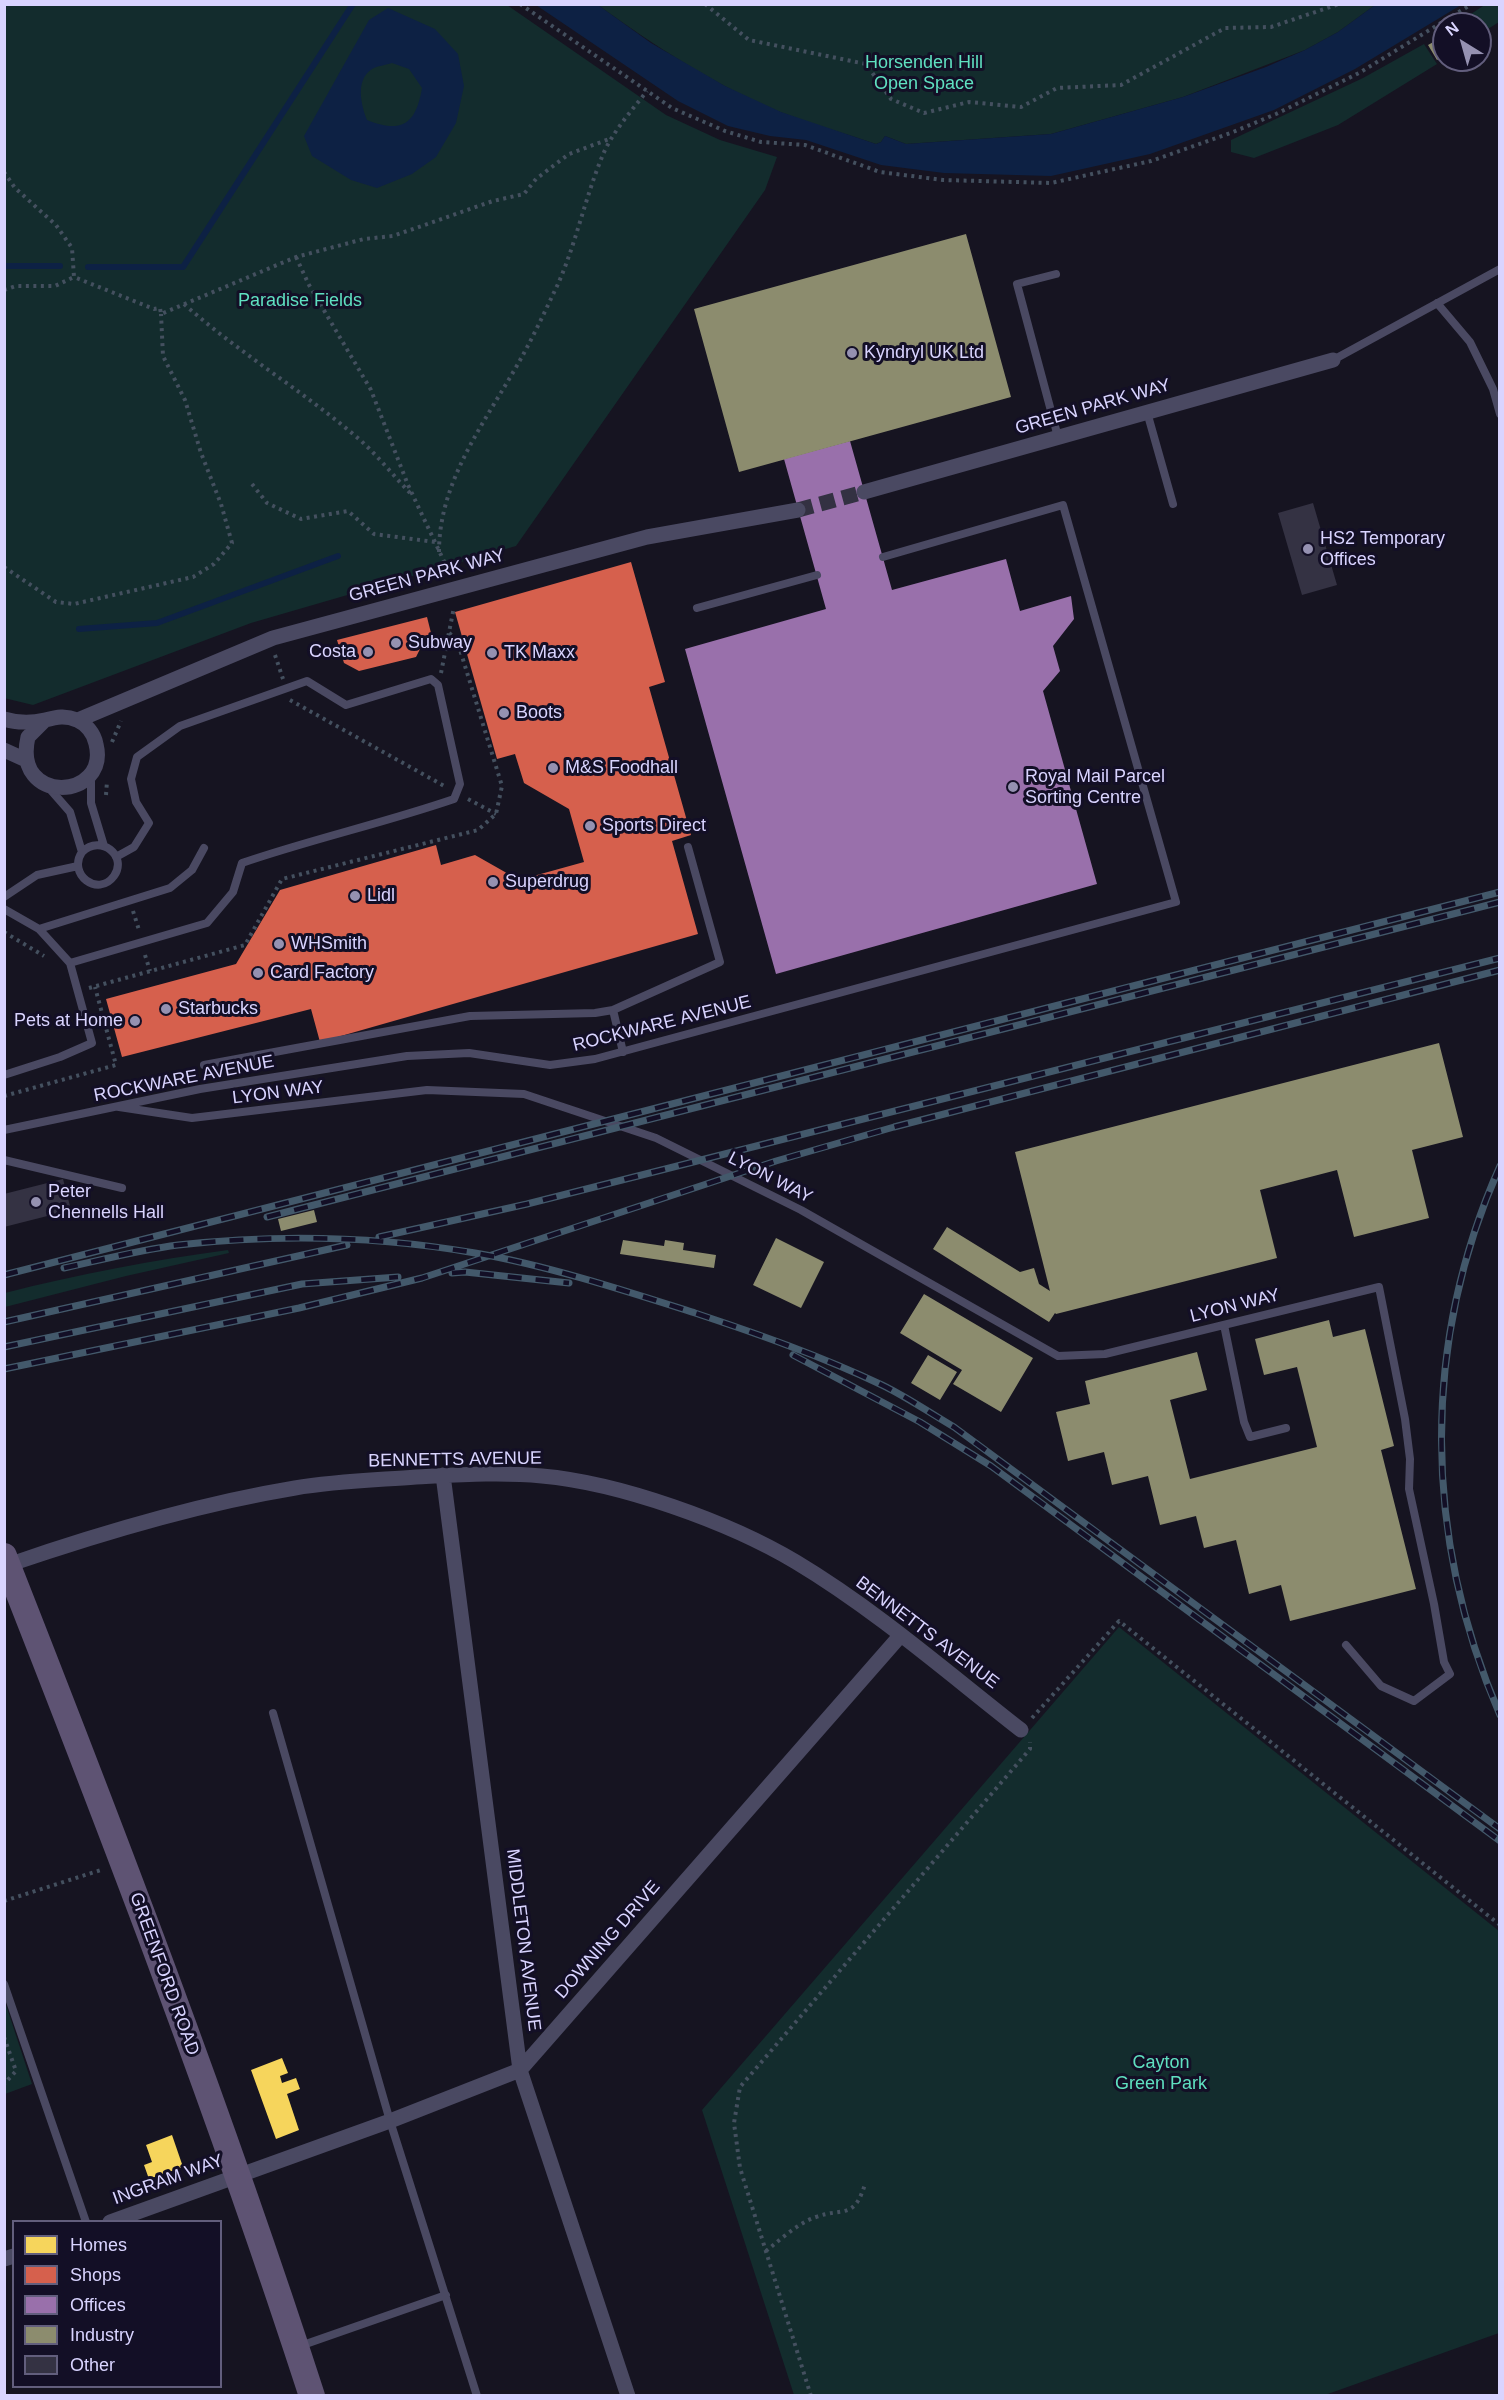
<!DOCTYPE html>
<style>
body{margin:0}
#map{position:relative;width:1504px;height:2400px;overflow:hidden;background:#161421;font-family:Helvetica,sans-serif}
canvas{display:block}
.frame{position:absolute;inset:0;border:6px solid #d9d4ff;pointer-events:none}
.legend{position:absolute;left:12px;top:2220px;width:210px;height:168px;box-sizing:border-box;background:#130f26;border:2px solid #625e7d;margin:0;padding:8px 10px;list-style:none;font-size:18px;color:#d9d4ff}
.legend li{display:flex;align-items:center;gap:12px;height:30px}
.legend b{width:30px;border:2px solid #625e7d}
.north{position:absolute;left:1432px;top:12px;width:60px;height:60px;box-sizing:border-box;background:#130f26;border:2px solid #625e7d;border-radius:50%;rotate:323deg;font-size:16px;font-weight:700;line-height:24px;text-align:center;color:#d9d4ff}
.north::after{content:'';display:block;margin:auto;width:21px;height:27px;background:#9591b1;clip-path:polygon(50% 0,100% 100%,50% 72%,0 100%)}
</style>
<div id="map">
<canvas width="1504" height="2400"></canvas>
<div class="frame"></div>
<ul class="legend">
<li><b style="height:16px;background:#f6d55c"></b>Homes</li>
<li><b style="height:16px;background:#d6604d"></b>Shops</li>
<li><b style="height:16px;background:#9970ab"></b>Offices</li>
<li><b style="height:16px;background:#8c8c6e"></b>Industry</li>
<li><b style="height:16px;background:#343243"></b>Other</li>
</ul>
<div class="north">N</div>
</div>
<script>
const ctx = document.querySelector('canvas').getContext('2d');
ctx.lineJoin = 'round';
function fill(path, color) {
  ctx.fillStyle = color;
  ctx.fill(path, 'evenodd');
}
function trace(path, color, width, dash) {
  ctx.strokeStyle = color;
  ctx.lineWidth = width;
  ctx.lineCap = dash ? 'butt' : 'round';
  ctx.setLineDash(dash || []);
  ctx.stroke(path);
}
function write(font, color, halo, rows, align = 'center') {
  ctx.font = font + ' Helvetica,sans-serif';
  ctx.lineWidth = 6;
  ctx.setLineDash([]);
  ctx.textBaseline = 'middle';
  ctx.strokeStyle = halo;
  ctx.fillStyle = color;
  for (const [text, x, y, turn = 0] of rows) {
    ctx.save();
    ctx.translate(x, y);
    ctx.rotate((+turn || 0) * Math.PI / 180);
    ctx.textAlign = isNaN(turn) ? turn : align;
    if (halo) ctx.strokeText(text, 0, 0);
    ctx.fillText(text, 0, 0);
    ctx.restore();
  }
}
fill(new Path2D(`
 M1486,4L1499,5V22L1480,34V24H1456Z
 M4,5H507L666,115L720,140L777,157L765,190L516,546L251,623L33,705L4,698Z
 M598,5H1375L1338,32L1305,50L1183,97L1051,134L906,144L885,136L881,142L876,144C844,133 811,124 780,112C714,85 655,46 598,5Z
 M1424,44L1437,64L1338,125L1254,158L1231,152V140L1363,78Z
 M228,1250L229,1253L126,1276L5,1307V1293C79,1274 153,1260 228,1250Z
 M1119,1627L1499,1931V2333L1325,2395H794L702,2110Z
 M5,2002L32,2084L5,2094H4Z`), '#132c2d');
fill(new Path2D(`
 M536,5H598L651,43L725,86L781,112L876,144L881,142L885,136L906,144L1051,134L1183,97L1266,67L1305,50L1338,32L1375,5H1461L1355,69L1274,110L1150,154L1051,176L944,173L881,165L806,140L770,136L728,126L678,101Z
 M388,8L435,29L458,54L464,86L456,123L436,157L412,174L377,188L351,180L312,156L304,136L369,20ZM392,63L409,69L422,88C416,124 402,134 367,120C361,105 355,80 372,69C377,66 386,65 392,63Z`), '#0d2144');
fill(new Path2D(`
 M282,2058L288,2073L280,2076L282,2083L296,2078L300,2089L287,2094L299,2130L276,2139L251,2070Z
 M172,2135L183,2167L149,2179L144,2165L152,2162L146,2145Z`), '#f6d55c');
fill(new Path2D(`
 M631,562L665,682L649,687L691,835L672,841L698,934L320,1042L311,1009L122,1057L106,999L236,964L280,890L436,845L441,865L475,855L519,880L584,862L569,809L524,783L515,754L497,759L455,612Z
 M427,617L433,641L423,643L416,657L359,671L344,663L337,640Z`), '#d6604d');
fill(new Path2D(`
 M850,441L892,590L1006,559L1020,611L1071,596L1074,619L1053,646L1060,671L1043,691L1097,884L776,974L685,649L826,609L784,459Z`), '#9970ab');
fill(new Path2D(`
 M1444,36V56L1437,60L1428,45Z
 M966,234L1011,397L739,472L694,309Z
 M1439,1043L1463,1137L1412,1150L1429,1218L1354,1237L1337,1170L1260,1190L1277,1258L1056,1314L1055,1313L1049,1322L933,1249L947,1227L1020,1272L1034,1268L1039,1284L1050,1291L1015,1152Z
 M314,1210L317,1222L281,1231L278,1219Z
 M776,1238L824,1262L801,1308L753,1285Z
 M623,1240L664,1246L665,1240L684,1243L683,1250L716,1255L714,1268L620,1254Z
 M924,1294L1033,1358L1001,1412L953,1384L962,1370L900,1333Z
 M1329,1320L1333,1337L1365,1329L1394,1446L1381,1450L1416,1589L1290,1621L1281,1585L1249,1594L1236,1540L1204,1548L1196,1516L1160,1525L1148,1476L1112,1485L1104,1452L1068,1461L1056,1412L1090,1404L1085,1381L1197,1352L1207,1390L1170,1400L1190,1479L1317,1447L1297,1367L1264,1375L1255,1339Z
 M928,1355L957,1372L940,1400L911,1383Z`), '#8c8c6e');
trace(new Path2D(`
 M4,266H60
 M88,267H183L353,4
 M79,629L157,623L338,556`), '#0d2144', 6);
fill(new Path2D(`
 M1313,503L1337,585L1302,595L1278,513Z
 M63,1179L71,1210L4,1227V1194Z`), '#343243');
trace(new Path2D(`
 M798,510L864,492`), '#333142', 15, [15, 8]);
trace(new Path2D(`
 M520,4L672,108L725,131L761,142L805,145L880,172L943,180L1051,183L1151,161L1233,132L1276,114L1359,73L1472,4
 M705,4L749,40L866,64L891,99L924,113L969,102L1021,107L1057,88L1121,85L1225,28L1271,27L1339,4
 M4,172L15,188L56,225L72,248L74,277L154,309L160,308L161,314L296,257L364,239L393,236L493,201L524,194L536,179L569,154L612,138
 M296,257L309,285L371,390L408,485L450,574
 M4,290L16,286H55L74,277
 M184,304C239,353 303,391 359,439C377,455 393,475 410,493
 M252,484L267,503L301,519L348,511L374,534L435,542
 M439,552C439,477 490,416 524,353C536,331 547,307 558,284C577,241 586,193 605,150C616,128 632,110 647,91
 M4,567L56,602L74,604L193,577L214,564L232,543L221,504L201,453L185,400L163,356L161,314
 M275,655L283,679
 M441,673L454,607
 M290,700L446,787
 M112,742L121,721
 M106,795L107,781
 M468,799L496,814
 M133,911L139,930
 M4,932L44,956
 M145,955L150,971
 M89,988L245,945L282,879L478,830L496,814L502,786L457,640L449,633
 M4,1096L116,1065L95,987
 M1032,1718L1119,1621L1500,1925
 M4,1901L104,1869
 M4,2037L16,2071L4,2084
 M766,2251C781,2239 798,2223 816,2217C844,2207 854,2220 865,2184
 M811,2396L740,2168L734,2123L740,2087L1030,1749V1742`), '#44505f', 4, [3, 4.5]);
trace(new Path2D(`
 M1056,274L1017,284L1058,437
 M1437,303L1470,342L1493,389L1500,414
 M1333,360L1500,269
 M1147,412L1173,504
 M697,608L817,575
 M91,775V803L104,846
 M49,788L70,812L82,852C67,874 98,898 114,876C128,856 101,834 82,852
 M4,897L37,875L78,866
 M4,909L39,929L170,888L192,870L204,848
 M39,929L70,963
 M613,1010L720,962L688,847
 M204,1065L470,1016L595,1013L613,1010L623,1052
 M4,1075L60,1057L92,1043L70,963L207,923L233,892L242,863C312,839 384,823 454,799L460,784L438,685L431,679L346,705L307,681L180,726L137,757L131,779L136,802L149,823L134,847L116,857
 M119,1107L192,1118L427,1090L524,1094L656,1138L801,1210L1058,1356L1105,1354L1379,1287L1405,1419L1410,1459L1409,1489L1434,1604L1444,1662L1450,1674L1414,1701L1381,1686L1346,1645
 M4,1130L200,1089L407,1056L469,1053L550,1065L595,1059L1176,902L1063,505L883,557
 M4,1160L122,1188
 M1224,1325L1244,1422L1250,1437L1286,1428
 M273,1713L390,2121L477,2396
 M4,1984L86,2222
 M300,2346L446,2295`), '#4a4962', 8);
trace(new Path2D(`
 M864,492L1333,360
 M4,719C17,723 33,723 45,720C57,717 65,715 77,720C86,724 94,733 96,744C110,800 12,806 28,737L45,720
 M78,720L273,638L647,537L798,510
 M4,750L26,760
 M443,1475L520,2070L628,2396
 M8,1565C101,1533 198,1504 295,1488C335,1481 376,1480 416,1477C457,1475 500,1472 542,1476C620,1483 729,1522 796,1562C876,1610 948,1673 1021,1730
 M110,2222L390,2121L520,2070L900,1636
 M4,2259L14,2256`), '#4a4962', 15);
trace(new Path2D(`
 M4,1556C113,1833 220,2112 312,2396`), '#5e5373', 26);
const rail = new Path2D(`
 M1500,1166C1421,1343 1423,1537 1500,1715
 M267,1217L1500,902
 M379,1237L527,1204L1500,958
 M64,1268C101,1260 139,1250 178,1245C277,1234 377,1236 475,1253C546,1265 626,1291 695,1313C758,1334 821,1356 882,1385C907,1397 930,1413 954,1427L1500,1829
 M452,1273L465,1272L569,1283
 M4,1275L1500,892
 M4,1322L347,1245
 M4,1347L302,1284L398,1277
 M793,1355L920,1422L991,1466L1500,1841
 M4,1369L299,1308L422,1278L776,1161L894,1127L1500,970`);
trace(rail, '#43596b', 7);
trace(rail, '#130f26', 4.5, [14]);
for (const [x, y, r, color] of [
 [852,353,6,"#9591b1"],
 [1308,549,6,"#9591b1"],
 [396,643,6,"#9591b1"],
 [368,652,6,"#9591b1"],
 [492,653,6,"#9591b1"],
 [504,713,6,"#9591b1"],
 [553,768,6,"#9591b1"],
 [1013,787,6,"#9591b1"],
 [590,826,6,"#9591b1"],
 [493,882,6,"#9591b1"],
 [355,896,6,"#9591b1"],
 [279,944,6,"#9591b1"],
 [258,973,6,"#9591b1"],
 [166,1009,6,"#9591b1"],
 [135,1021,6,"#9591b1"],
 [36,1202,6,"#9591b1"]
]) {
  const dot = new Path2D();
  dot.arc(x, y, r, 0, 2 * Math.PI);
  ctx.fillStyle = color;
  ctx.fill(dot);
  trace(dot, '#130f26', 2);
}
write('18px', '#5fe0c0', '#130f26', [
 ["Horsenden Hill",924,63],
 ["Open Space",924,84],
 ["Paradise Fields",300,301],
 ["Cayton",1161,2063],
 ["Green Park",1161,2084]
]);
write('18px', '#d9d4ff', '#130f26', [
 ["Kyndryl UK Ltd",864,353],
 ["HS2 Temporary",1320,539],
 ["Offices",1320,560],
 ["Subway",408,643],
 ["Costa",356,652,"right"],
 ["TK Maxx",504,653],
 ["Boots",516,713],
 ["M&S Foodhall",565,768],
 ["Royal Mail Parcel",1025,777],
 ["Sorting Centre",1025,798],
 ["Sports Direct",602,826],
 ["Superdrug",505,882],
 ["Lidl",367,896],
 ["WHSmith",291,944],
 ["Card Factory",270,973],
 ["Starbucks",178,1009],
 ["Pets at Home",123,1021,"right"],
 ["Peter",48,1192],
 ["Chennells Hall",48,1213]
], 'left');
write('18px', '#d9d4ff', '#130f26', [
 ["GREEN PARK WAY",1093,407,-16],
 ["GREEN PARK WAY",427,576,-15],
 ["ROCKWARE AVENUE",662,1024,-14],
 ["ROCKWARE AVENUE",184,1079,-11],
 ["LYON WAY",278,1093,-7],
 ["LYON WAY",770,1178,27],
 ["LYON WAY",1235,1306,-14],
 ["BENNETTS AVENUE",455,1460,-1],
 ["BENNETTS AVENUE",927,1633,37],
 ["MIDDLETON AVENUE",523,1940,83],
 ["DOWNING DRIVE",608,1940,-49],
 ["GREENFORD ROAD",164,1974,70],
 ["INGRAM WAY",168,2180,-20]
]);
</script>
